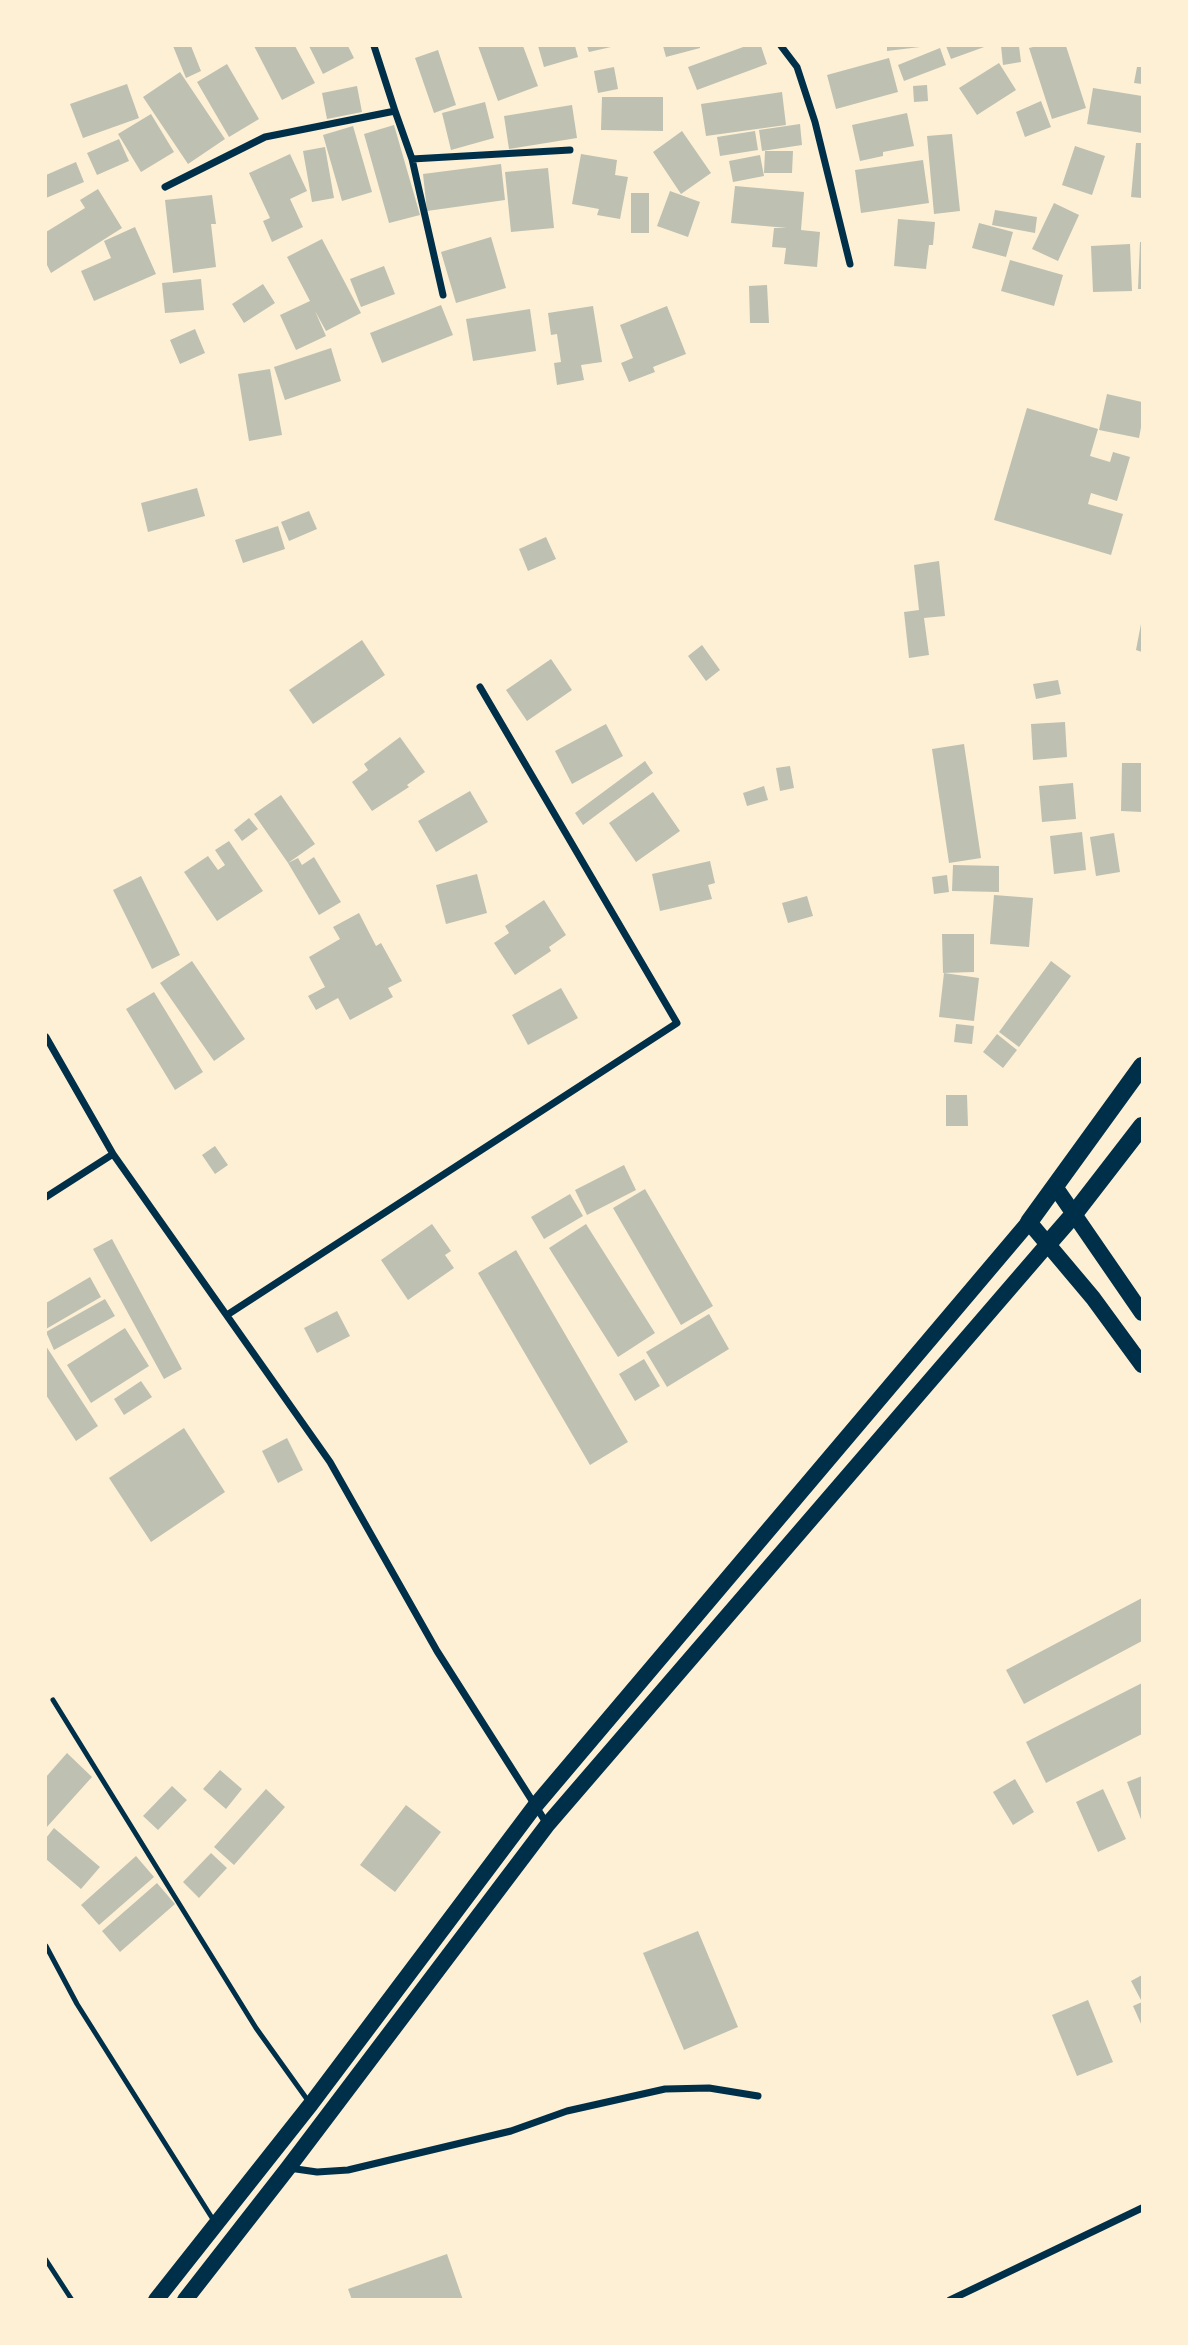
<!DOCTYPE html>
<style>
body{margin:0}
#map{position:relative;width:1188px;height:2345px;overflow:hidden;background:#fdf0d5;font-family:"PT Sans Narrow",sans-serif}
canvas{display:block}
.frame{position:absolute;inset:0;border:47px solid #fdf0d5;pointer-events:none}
</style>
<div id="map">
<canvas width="1188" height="2345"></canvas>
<div class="frame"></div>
</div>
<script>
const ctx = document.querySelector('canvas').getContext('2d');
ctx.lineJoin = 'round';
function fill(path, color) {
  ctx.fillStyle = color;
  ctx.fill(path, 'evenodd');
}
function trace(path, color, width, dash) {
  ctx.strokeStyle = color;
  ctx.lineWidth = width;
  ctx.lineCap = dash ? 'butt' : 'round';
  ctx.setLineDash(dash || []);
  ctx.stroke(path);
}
fill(new Path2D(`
 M173,46H191L201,71L186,78Z
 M254,46H295L315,83L282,100Z
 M309,46H348L354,58L323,74Z
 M478,46H523L538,86L498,101Z
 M538,46H575L578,57L544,67Z
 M587,46H611V47L589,52Z
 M663,46H700V48L666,57Z
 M746,46H761L767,64L697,90L688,67Z
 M887,46H919L920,47L887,51Z
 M946,46H987L951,59Z
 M1001,46H1019L1021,62L1003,65Z
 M1037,46H1066L1086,108L1052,119L1029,48Z
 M940,48L946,65L904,81L898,65Z
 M438,50L456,105L434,113L415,58Z
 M889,58L898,92L836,109L827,75Z
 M999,63L1016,90L977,115L959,88Z
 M227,64L259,119L229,137L197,82Z
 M614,67L618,89L598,93L594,71Z
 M1137,67H1142V84L1134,83Z
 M180,72L225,139L188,164L143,97Z
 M127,84L139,118L83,138L70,104Z
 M927,85L928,101L914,102L913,86Z
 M357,86L362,112L327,119L322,93Z
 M1093,88L1142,96V133L1087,124Z
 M782,92L786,125L706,136L701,104Z
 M602,97H663V131L601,130Z
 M1041,101L1051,127L1025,137L1016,112Z
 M485,102L494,138L451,150L442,113Z
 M572,105L577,138L509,149L504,116Z
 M907,113L914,146L883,152V156L860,161L852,125Z
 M151,114L174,152L141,172L118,134Z
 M800,124L802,145L762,151L759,130Z
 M394,125L420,215L389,223L364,134Z
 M353,126L372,192L342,201L323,135Z
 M682,131L711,173L681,194L653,152Z
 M755,131L758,150L720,156L717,137Z
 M952,134L960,211L934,214L927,136Z
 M119,139L129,161L97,175L87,153Z
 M1136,143H1142V198L1131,197Z
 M1075,146L1105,156L1092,195L1062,185Z
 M325,147L334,198L312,202L303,151Z
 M765,151H793L792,173H764Z
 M290,154L307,191L290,199L303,227L272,242L263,221L270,218L249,173Z
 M581,154L617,160L615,175L628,177L620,219L597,215L599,209L572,204Z
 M760,155L764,176L733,182L729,161Z
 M923,160L929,203L861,213L855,170Z
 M76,162L84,182L46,198V175Z
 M501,164L505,200L427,211L423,174Z
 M548,168L554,228L511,232L505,172Z
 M735,186L804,192L801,230L820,232L817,267L784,264L786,248L772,247L774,228H787L731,223Z
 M98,189L122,228L51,273L46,263V232L85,208L80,200Z
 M670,191L700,202L688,237L657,226Z
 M631,193H649V233H631Z
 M212,195L216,224H211L216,267L173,273L165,200Z
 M1054,203L1079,215L1058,261L1032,249Z
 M995,210L1037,217L1035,233L992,225Z
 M898,219L935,222L933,245H929L926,269L894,266Z
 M979,223L1013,232L1006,257L972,248Z
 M135,227L156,274L94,301L81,271L111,258L104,241Z
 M491,237L506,288L456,303L441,252Z
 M322,239L361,313L326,331L315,311L326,336L296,350L280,315L310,301L287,257Z
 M1140,242H1142V289H1138Z
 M1130,244L1132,291L1093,292L1091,246Z
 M1010,260L1063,275L1054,306L1001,291Z
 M384,266L395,294L361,307L350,279Z
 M201,279L204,310L165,313L162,283Z
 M263,284L275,303L244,323L232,304Z
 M767,285L769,323H750L749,286Z
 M441,305L453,335L382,363L370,333Z
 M593,306L602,362L581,365L584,380L557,385L554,363L561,362L557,334L551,335L548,313Z
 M667,306L686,354L653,367L655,372L629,382L621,363L633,358L620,325Z
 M530,309L536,351L473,361L466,319Z
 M195,329L205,353L180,364L170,340Z
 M331,348L341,381L285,400L274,367Z
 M270,369L282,435L249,441L238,374Z
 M1107,394L1142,402V422L1139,438L1099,430Z
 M1027,408L1098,429L1090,456L1110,462L1113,452L1130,457L1117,501L1091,493L1088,504L1123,514L1111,555L994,520Z
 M197,488L205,516L148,532L141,503Z
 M309,511L317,529L289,541L281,522Z
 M278,526L285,549L243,563L235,540Z
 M546,537L556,559L528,571L519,549Z
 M939,561L945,616L924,618L929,655L909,658L904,612L919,610L914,565Z
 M1141,624H1142V652L1136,650Z
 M362,640L385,675L313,724L289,690Z
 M702,645L720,670L706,681L688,656Z
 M551,659L572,690L527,721L506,690Z
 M1058,680L1061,694L1036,699L1033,684Z
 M1065,722L1067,757L1033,760L1031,724Z
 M606,724L623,756L572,784L555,751Z
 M400,737L425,772L407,785L409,787L372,811L352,782L368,770L364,764Z
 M964,744L981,858L949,863L932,749Z
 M645,761L653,773L583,825L575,813Z
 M1122,763H1142V812L1121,811Z
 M790,766L794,788L780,791L776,768Z
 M1073,783L1076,819L1042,822L1039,786Z
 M764,786L768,800L747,806L743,793Z
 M470,791L488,822L436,852L418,821Z
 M653,792L680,831L636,862L609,823Z
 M281,795L315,844L288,863L254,814Z
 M249,818L258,829L242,841L234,830Z
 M1082,832L1086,870L1054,874L1050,836Z
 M1114,833L1120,872L1096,876L1090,837Z
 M229,841L263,891L217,921L184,872L208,856L218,870L225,865L215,850Z
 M314,857L341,902L319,915L288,863L298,858L302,865Z
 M710,861L715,883L708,885L712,899L660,911L652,874Z
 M953,865L999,866V892L952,891Z
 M477,874L487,913L446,924L436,885Z
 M947,875L949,892L934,894L932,877Z
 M141,876L180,955L152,969L113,890Z
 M994,895L1033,898L1029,947L990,944Z
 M807,896L813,916L788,923L782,903Z
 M544,900L566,935L549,947L551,951L515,975L494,943L509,933L505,926Z
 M359,913L376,946L381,943L402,981L388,988L393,997L350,1020L338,998L316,1010L308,996L325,987L309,957L340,939L333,927Z
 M942,934H974V972L943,973Z
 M192,961L245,1039L214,1061L160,983Z
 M1051,961L1071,976L1019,1047L999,1032Z
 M944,973L979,978L974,1021L939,1017Z
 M561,988L578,1018L528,1045L512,1015Z
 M154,992L203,1072L175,1090L126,1009Z
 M956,1024L974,1026L972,1044L954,1042Z
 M997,1034L1017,1050L1003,1068L983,1052Z
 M946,1095H967L968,1126H946Z
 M215,1146L228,1165L215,1174L202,1155Z
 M624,1165L636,1190L587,1215L575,1190Z
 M645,1189L713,1306L681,1325L613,1208Z
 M570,1194L583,1216L544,1239L531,1217Z
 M432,1224L451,1251L445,1255L454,1268L408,1300L381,1260Z
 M586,1224L655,1333L618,1357L549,1248Z
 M112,1239L182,1369L164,1379L93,1249Z
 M516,1250L628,1442L590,1465L478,1273Z
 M90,1277L101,1297L46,1329V1303Z
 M105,1299L115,1316L54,1350L46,1332Z
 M337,1311L350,1336L317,1353L304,1328Z
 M709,1314L729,1349L667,1387L646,1352Z
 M125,1328L149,1366L91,1403L67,1365Z
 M46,1346L98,1426L76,1441L46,1395Z
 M644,1359L660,1386L635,1401L619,1374Z
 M141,1381L152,1397L124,1415L114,1399Z
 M184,1428L225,1492L151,1542L109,1478Z
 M287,1438L303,1470L278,1483L262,1451Z
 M1142,1598V1641L1024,1704L1006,1670Z
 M1142,1683V1734L1046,1783L1026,1742Z
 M67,1753L92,1777L46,1828V1777Z
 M220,1770L242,1789L226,1809L203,1789Z
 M1142,1776V1822L1127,1782Z
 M1015,1779L1034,1812L1013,1825L993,1792Z
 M172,1786L187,1800L158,1830L143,1816Z
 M266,1789L285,1807L234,1865L214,1847Z
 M1103,1789L1126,1839L1098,1852L1076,1802Z
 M406,1805L441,1832L395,1892L360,1865Z
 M54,1828L100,1867L81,1889L46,1859V1838Z
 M211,1853L227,1868L199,1898L183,1882Z
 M136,1856L154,1877L99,1925L81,1905Z
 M157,1883L175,1904L120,1952L102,1931Z
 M698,1931L738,2027L684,2050L643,1953Z
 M1142,1975V2026L1133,2006L1142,2002L1131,1981Z
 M1088,2000L1113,2062L1077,2076L1052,2015Z
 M447,2254L463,2300H352L348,2289Z`), '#bec0b2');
trace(new Path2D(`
 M53,1700L256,2028L309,2102
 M46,1946L77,2004L214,2221
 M46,2260L72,2300`), '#003049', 5);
trace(new Path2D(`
 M781,46L797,67L815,122L850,264
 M395,111L412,159L443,295
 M412,159L570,150
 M165,187L265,137L395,111L374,46
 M46,1037L113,1154L330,1462L437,1651L547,1824
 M46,1197L113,1154
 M227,1315L677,1023L480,687
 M289,2168L317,2172L348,2170L511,2131L567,2111L665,2089L709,2088L758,2096
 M950,2300L1142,2208`), '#003049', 7);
trace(new Path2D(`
 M1056,1188L1142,1313
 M156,2300L311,2104L535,1806L1029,1222L1093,1298L1142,1365
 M185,2300L288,2168L548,1824L1047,1245`), '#003049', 16);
trace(new Path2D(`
 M1029,1222L1142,1066
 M1047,1245L1074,1214L1142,1126`), '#003049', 18);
</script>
